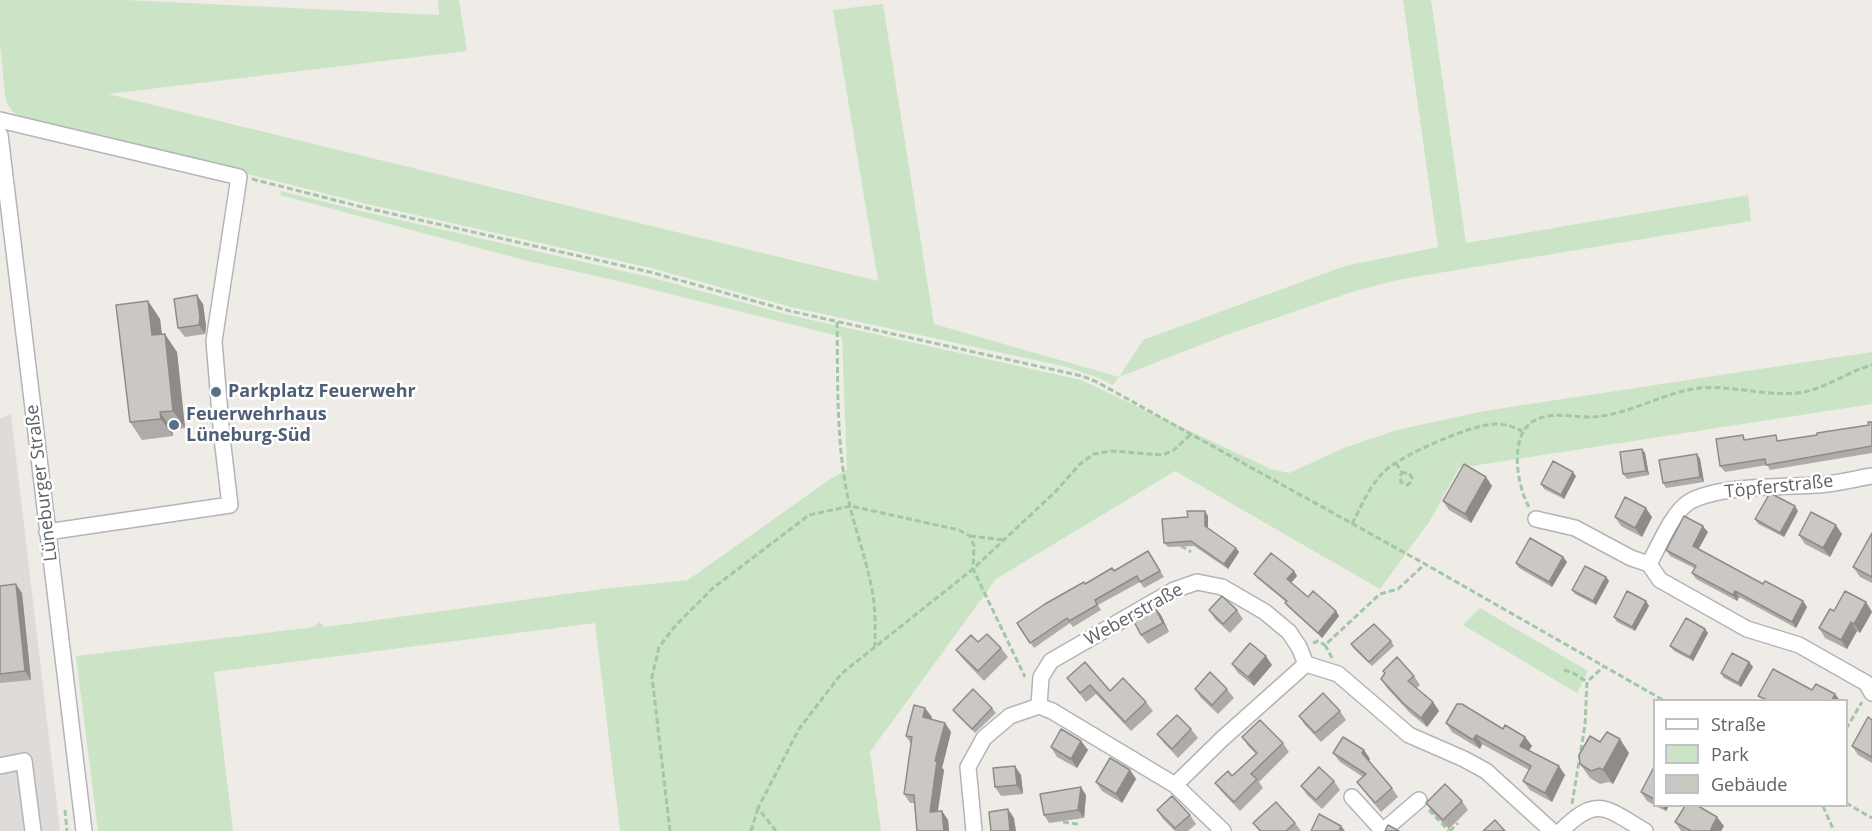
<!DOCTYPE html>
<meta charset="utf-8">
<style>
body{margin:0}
#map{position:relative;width:1872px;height:831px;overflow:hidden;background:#efece7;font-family:"Open Sans",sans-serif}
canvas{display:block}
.legend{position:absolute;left:1653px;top:699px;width:195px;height:108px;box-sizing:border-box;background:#fff;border:2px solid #bfc1c2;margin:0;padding:8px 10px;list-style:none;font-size:18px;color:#5e6366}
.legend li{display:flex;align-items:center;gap:12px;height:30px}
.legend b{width:30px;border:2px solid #bfc1c2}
</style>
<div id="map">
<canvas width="1872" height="831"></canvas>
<ul class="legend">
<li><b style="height:8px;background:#fff"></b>Straße</li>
<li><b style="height:16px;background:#cae4c5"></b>Park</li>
<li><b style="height:16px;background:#cbc7c3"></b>Gebäude</li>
</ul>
</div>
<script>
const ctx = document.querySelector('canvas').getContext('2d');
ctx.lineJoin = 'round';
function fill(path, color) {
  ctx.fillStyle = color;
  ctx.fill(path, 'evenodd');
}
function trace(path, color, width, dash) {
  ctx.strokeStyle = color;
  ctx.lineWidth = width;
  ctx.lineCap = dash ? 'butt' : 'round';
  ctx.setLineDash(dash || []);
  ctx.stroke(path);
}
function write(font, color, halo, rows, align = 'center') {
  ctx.font = font + ' "Open Sans",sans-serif';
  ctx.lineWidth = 5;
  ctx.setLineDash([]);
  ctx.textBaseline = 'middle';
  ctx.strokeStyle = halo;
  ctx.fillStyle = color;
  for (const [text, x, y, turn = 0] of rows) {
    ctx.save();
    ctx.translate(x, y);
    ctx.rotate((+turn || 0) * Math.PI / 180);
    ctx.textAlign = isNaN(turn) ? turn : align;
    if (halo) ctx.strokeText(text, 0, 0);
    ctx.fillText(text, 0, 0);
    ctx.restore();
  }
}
fill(new Path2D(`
 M11,414L60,831H0V419Z`), '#dedbd9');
fill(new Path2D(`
 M0,0H125L439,15L438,0H459L467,51L108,94L878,281L833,10L883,4L934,324L1119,377L1143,340L1345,266L1438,247L1403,0H1431L1466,243L1748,195L1751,221L1397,280L1352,292L1290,313L1226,335L1119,377L1113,385L1099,378L1067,367L791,307L651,268L363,203L22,117L13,112L6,102L0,46Z
 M281,191L361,211L649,277L789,315L1081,380L1271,469L1289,473L1344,448L1397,430L1484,411L1872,352V404L1459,468L1429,522L1380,589L1175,471L996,579L870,752L881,831H620L595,623L214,672L233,831H98L76,656L314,627L319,622L325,627L603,589L688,580L830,479L847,470L842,337L614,280L524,260L280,195Z
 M1480,608L1588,671L1577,693L1463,625Z`), '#cae4c5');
const minor = new Path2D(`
 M0,120L239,177L214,341L222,438L230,505L47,532
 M0,135L84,831
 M1536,519L1575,528L1631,558L1649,564L1660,580L1747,629L1799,645L1866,683L1872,693
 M1649,564C1659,546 1672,513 1689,502C1718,485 1784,487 1817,485C1835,484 1854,479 1872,476
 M1039,706L1041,677L1051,661L1174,590L1197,582L1222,587L1265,612L1289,632L1299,647L1306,664L1338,674L1409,735L1464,759L1486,771L1552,831
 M0,766L24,761L33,831
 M1175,785L1222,739L1306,664
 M1352,797L1383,831
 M1384,830L1419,800
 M974,831L968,767L984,738L1010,716L1039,706L1052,711L1175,785L1223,831
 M1561,831C1597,795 1606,808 1645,831`);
trace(minor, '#b2b5b8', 18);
trace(new Path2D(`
 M252,179L362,207L650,272L790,311L1082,376L1097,382L1425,564L1663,700
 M837,322C838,377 836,433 846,488C852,522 866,556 872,590C876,609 875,627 875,646
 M1396,463L1402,473L1400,476L1401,482L1407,485L1410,483L1412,478L1409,473H1402
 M1529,507C1517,486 1509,437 1532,422C1549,410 1575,418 1594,417C1631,414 1664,392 1700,388C1734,385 1770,398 1804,392C1828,387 1849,371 1872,365
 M1352,524C1362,505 1370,484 1386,470C1404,454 1472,424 1496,424C1506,424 1514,427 1522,431
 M970,536L1004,540
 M1181,546L1191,552
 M1313,643L1318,641L1325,645
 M1332,658L1325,645L1380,594L1398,589L1425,564
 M1564,670L1573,673L1587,682
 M1846,729L1862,702
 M1846,803L1872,818
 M1572,804L1585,725L1587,682L1603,667
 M1823,806L1834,831
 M65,810L67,831
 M1429,810L1449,831
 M1063,822L1078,824
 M670,831L652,677L659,647L676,625L713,588L809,515L851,506L959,530L970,536L974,546L973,569L1025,677
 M751,831L758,808
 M776,831L758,808L799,729L841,674L973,569L1055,492L1080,464L1094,454L1112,451L1163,455L1174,450L1192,433
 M1450,831L1458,823`), '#a1c7a6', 3, [6, 3]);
trace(minor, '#fff', 15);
fill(new Path2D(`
 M148,301L160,319L162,334L177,352L185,428L172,430L173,436L142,440L130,422Z
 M203,304L206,326L205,334L185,337L178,328Z
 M1872,422V453L1770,470L1767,465L1725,472L1720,466L1747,440L1780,441L1817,435L1869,425Z
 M1642,449L1645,453L1649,475L1627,479L1623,474Z
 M1697,454L1700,459L1704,482L1666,488L1663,483Z
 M1576,476L1564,499L1544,489L1541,484Z
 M1486,477L1492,486L1471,523L1449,510L1443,501Z
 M1798,511L1784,537L1758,524L1755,519Z
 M1208,516V529L1236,548L1239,552L1228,569L1194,546L1168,547L1164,543Z
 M1615,517H1652L1642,537L1621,526Z
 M1708,532L1698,549L1763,584L1803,601L1807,607L1796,628L1739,597L1737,601L1696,579L1692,573L1694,568L1670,556L1666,550Z
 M1872,533V583L1860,577L1853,567Z
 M1842,534L1830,557L1805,544L1799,535Z
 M1152,557L1164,577L1144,588L1140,582L1098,605L1101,610L1073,627L1070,623L1034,648L1017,623L1085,584L1114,571Z
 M1563,557L1567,562L1552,587L1519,568L1516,563Z
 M1294,571L1297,576L1291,583L1308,597L1336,611L1339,616L1322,638L1288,607L1285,603L1286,602L1257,578L1254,574Z
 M1606,577L1609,581L1596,605L1575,594L1572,590Z
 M0,586L22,593L31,680L0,683Z
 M1646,601L1649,606L1635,631L1617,622L1614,617Z
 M1866,602L1872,612L1860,633L1857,631L1847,649L1825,638L1819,628L1834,611Z
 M1209,610H1237L1243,619L1230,633L1215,619Z
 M1161,615L1169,632L1148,644L1141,635Z
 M1705,629L1708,633L1693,661L1674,651L1670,646Z
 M1391,641L1394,646L1372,666L1354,649L1351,644Z
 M978,642L1001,648L1008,657L984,681L963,659L956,650Z
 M1749,662L1753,667L1741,687L1724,678L1721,673Z
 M1232,664L1272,665L1254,686L1238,673Z
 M1383,671L1414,676L1420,685L1416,689L1433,702L1439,711L1427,727L1409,712L1387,688L1381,679L1385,673Z
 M1067,678L1146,702L1153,711L1131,731L1096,694L1086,702Z
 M1195,689H1227L1234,698L1218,714L1201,698Z
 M992,708L996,713L975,733L956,714L953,710Z
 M1340,711L1346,720L1321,742L1305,725L1299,716Z
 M932,717L931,719L945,723L951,732L942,768L944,770L938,811H942L948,820L949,831H917L914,803H910L904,794L911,744L906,736Z
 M1872,720V763L1858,755L1852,746Z
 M1446,723L1503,729L1525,737L1532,746L1529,751L1565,775L1552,802L1530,790L1523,781L1529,770L1482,744L1480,749L1452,732Z
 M1191,729L1198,738L1178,758L1164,743L1157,734Z
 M1242,737L1283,743L1289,752L1259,782L1263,788L1240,811L1222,792L1215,783L1232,776L1256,754L1248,746Z
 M1081,741L1088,750L1077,768L1057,757L1051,747Z
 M1600,742L1629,753L1613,784L1609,782L1600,784L1590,778L1580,764Z
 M1364,750L1370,759L1369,761L1392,788L1398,797L1381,812L1364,791L1357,782L1363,777L1340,762L1333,753Z
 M1654,767V805L1647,801L1641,792Z
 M1130,770L1136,779L1122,803L1102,791L1096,782Z
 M1021,775L1023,794L1001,796L995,787Z
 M1334,781L1340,790L1322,809L1307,795L1301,786Z
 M1086,795L1084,818L1049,823L1044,815Z
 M1462,801L1468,810L1449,829L1432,812L1426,803Z
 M1655,806H1669L1666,811Z
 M1157,810L1190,815L1196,824L1188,831H1175L1163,819Z
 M1675,822L1724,826L1721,831H1681Z
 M1253,823H1295L1301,831H1259Z`), '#afaba8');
fill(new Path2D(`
 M197,295L203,304L206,326L205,334L199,325Z
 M148,301L160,319L164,353L152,335Z
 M165,334L177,352L185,428L173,411Z
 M160,412L172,430L173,436L161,419Z
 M1642,449L1645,453L1649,475L1646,471Z
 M1697,454L1700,459L1704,482L1700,477Z
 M1573,472L1576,476L1564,499L1561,495Z
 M1486,477L1492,486L1471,523L1465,514Z
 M1795,506L1798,511L1784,537L1780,533Z
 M1646,508L1652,517L1642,537L1635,528Z
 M1205,511L1208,516V531L1205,526Z
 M1836,525L1842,534L1830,557L1823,548Z
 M1703,526L1708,532L1697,552L1693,546Z
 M1236,548L1239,552L1228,569L1224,564Z
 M1563,557L1567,562L1552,587L1549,582Z
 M1294,571L1297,576L1290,584L1287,579Z
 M1606,577L1609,581L1596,605L1593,601Z
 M16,584L22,593L31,680L25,671Z
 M1735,591L1739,597L1737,601L1733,595Z
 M1646,601L1649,606L1635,631L1632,627Z
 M1803,601L1807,607L1796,628L1792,622Z
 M1866,602L1872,612L1860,633L1854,624Z
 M1154,606L1161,615L1169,632L1163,623Z
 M1336,611L1339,616L1322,638L1318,633Z
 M1851,622L1857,631L1847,649L1841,640Z
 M1705,629L1708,633L1693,661L1690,657Z
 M1266,656L1272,665L1254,686L1248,677Z
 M1749,662L1753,667L1741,687L1738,683Z
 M1835,694L1839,699L1838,700H1832Z
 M1433,702L1439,711L1427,727L1421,718Z
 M925,708L932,717L929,726L923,717Z
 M945,723L951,732L942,768L944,770L936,821L930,812L935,761Z
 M1476,735L1482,744L1480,749L1473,740Z
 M1525,737L1532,746L1526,755L1520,746Z
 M1620,739L1629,753L1613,784L1603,770Z
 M1081,741L1088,750L1077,768L1071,759Z
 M1364,750L1370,759L1368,762L1362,753Z
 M1015,766L1021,775L1023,794L1017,785Z
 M1559,766L1565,775L1552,802L1545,793Z
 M1130,770L1136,779L1122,803L1116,794Z
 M1081,787L1086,795L1084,818L1078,810Z
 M1662,806H1669L1666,811Z
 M1008,809L1014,818L1016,831H1010Z
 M942,811L948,820L949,831H944Z
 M1717,817L1724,826L1721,831H1710Z
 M1341,826L1345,831H1339Z`), '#8e8b88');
const building = new Path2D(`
 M197,295L200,317L199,325L178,328L174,299Z
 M148,301L152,335L165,334L173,411L160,412L161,419L130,422L116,305Z
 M1868,422H1872V446L1766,465L1765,459L1720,466L1716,439L1743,435L1744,440L1776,435L1777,441L1817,435V433L1869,425Z
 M1642,449L1646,471L1623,474L1620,452Z
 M1697,454L1700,477L1663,483L1659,460Z
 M1553,461L1573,472L1561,495L1541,484Z
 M1464,464L1486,477L1465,514L1443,501Z
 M1770,493L1795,506L1780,533L1755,519Z
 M1625,497L1646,508L1635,528L1615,517Z
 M1187,511H1205V526L1236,548L1224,564L1191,541L1164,543L1162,519L1188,517Z
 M1811,512L1836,525L1823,548L1799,535Z
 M1684,516L1703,526L1693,546L1763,584L1765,581L1803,601L1792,622L1735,591L1733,595L1692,573L1696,566L1666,550Z
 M1872,533V577L1853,567Z
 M1530,538L1563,557L1549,582L1516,563Z
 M1148,551L1160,571L1140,582L1137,576L1095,600L1097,605L1069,621L1067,618L1030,643L1017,623L1045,604L1084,582L1085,584L1112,568L1114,571Z
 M1271,553L1294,571L1287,579L1308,597L1313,591L1336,611L1318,633L1285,603L1287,601L1254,574Z
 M1585,566L1606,577L1593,601L1572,590Z
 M16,584L25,671L0,674V586Z
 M1627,591L1646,601L1632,627L1614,617Z
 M1845,591L1866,602L1854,624L1851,622L1841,640L1819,628L1830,609L1834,611Z
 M1222,596L1237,610L1223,624L1209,610Z
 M1154,606L1163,623L1141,635L1132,618Z
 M1686,618L1705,629L1690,657L1670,646Z
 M1374,624L1391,641L1369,662L1351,644Z
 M987,634L1001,648L978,671L956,650L971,635L978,642Z
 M1250,643L1266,656L1248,677L1232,664Z
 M1732,653L1749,662L1738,683L1721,673Z
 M1397,657L1414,676L1408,681L1433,702L1421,718L1403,703L1381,679L1385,673L1383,671Z
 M1085,662L1110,691L1123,678L1146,702L1125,722L1090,685L1080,693L1067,678Z
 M1773,669L1812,690L1816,684L1835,694L1832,700H1767L1758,696Z
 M1210,672L1227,689L1212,705L1195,689Z
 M973,689L992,708L972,729L953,710Z
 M1323,693L1340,711L1315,733L1299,716Z
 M1457,704H1462L1503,729L1505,725L1525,737L1520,746L1559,766L1545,793L1523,781L1531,766L1476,735L1473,740L1446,723Z
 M914,705L925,708L923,717L945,723L935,761H937L930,812L942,811L944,831H917L914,795L904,794L912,737L906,736Z
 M1177,715L1191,729L1172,749L1157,734Z
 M1868,717L1872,720V757L1852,746Z
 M1260,720L1283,743L1251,774L1257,779L1234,802L1215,783L1228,771L1232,776L1257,753L1242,737Z
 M1061,729L1081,741L1071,759L1051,747Z
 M1607,732L1620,739L1603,770L1600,768L1591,771L1580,764L1579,755L1590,736L1600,742Z
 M1343,737L1364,750L1362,753L1392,788L1375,803L1357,782L1366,774L1333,753Z
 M1110,758L1130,770L1116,794L1096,782Z
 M1015,766L1017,785L995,787L993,768Z
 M1319,767L1334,781L1316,800L1301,786Z
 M1654,767V799L1641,792Z
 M1445,784L1462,801L1443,820L1426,803Z
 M1081,787L1078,810L1044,815L1040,794Z
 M1172,796L1190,815L1175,828L1157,810Z
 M1276,802L1295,823L1286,831H1261L1253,823Z
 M1685,806H1698L1717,817L1710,831H1691L1675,822Z
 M1008,809L1010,831H991L989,812Z
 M1319,814L1341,826L1339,831H1311Z
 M1495,820L1505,831H1483Z
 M1388,825L1399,831H1385Z`);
fill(building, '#cbc7c3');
trace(building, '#8e8b88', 1.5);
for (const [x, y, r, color] of [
 [216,392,6,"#5c6f8a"],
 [174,425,6,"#5c6f8a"]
]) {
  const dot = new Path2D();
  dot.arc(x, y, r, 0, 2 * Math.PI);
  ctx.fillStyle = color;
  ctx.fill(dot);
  trace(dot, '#fff', 2);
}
write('bold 18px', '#4e5e75', '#fff', [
 ["Parkplatz Feuerwehr",228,392],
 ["Feuerwehrhaus",186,415],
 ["Lüneburg-Süd",186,436]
], 'left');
write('18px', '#5e6366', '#fff', [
 ["Lüneburger Straße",42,483,-97],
 ["Töpferstraße",1779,487,-6],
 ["Weberstraße",1134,615,-29]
]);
</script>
